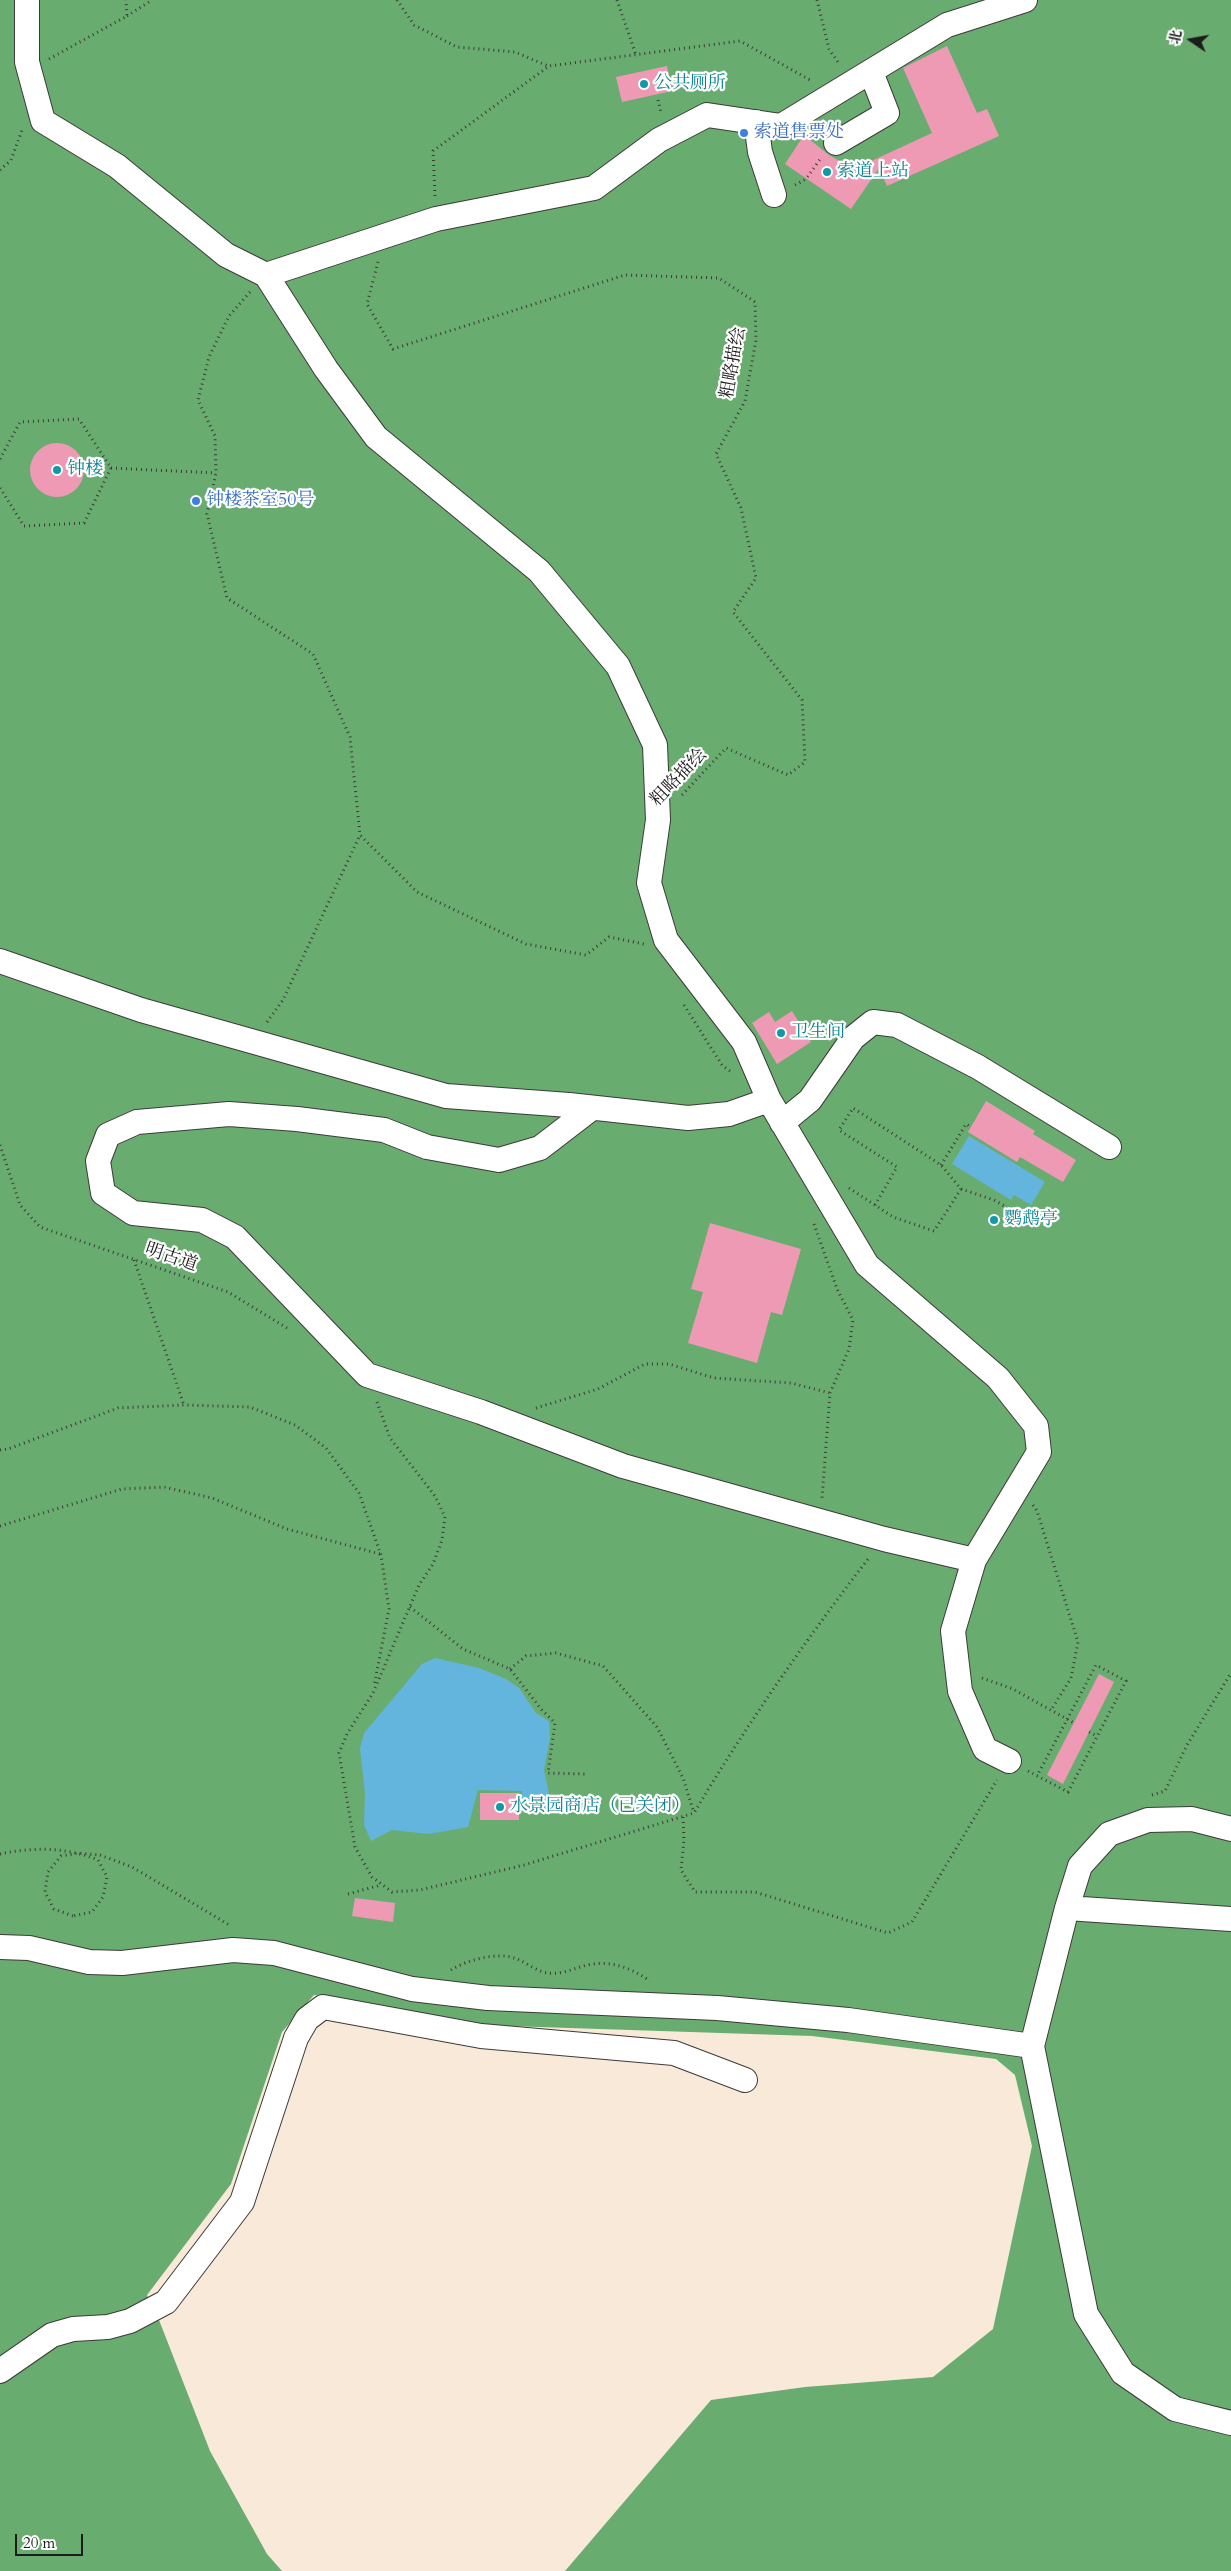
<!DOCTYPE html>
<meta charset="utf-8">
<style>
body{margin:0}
#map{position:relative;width:1231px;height:2571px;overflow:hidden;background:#f9e9d8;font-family:Cardo,"Noto Serif SC",serif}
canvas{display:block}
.north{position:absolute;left:1166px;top:15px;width:50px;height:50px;-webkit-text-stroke:4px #fff;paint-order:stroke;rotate:282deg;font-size:14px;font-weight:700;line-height:20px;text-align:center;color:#1c1c1c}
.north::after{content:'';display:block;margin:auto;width:18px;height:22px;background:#1c1c1c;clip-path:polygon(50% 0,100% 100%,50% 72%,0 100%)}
.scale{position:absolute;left:15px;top:2534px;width:68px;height:22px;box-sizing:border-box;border:2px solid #1c1c1c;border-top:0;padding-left:6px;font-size:15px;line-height:18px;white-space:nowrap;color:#1c1c1c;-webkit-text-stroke:4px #fff;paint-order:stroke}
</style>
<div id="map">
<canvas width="1231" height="2571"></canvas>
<div class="north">北</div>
<div class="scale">20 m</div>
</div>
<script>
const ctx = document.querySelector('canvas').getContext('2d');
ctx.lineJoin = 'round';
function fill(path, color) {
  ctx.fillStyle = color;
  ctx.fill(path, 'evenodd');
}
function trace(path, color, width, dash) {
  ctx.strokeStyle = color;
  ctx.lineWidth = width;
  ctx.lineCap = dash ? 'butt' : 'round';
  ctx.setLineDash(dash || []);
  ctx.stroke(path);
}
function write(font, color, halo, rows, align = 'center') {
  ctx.font = font + ' Cardo,"Noto Serif SC",serif';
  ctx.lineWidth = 4.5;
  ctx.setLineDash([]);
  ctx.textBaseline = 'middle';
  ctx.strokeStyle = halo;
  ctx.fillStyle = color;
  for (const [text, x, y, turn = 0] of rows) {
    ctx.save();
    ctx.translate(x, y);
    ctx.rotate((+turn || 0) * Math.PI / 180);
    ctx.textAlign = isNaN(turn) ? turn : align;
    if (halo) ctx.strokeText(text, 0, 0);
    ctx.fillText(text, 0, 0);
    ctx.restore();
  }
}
fill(new Path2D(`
 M0,0H1231V2571H565L711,2400L805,2387L933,2377L993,2329L1032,2146L1015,2075L996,2059L812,2036L478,2025L314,1995L282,2032L231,2184L147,2295L159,2320L210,2451L267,2554L282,2571H0Z`), '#69ac70');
fill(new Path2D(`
 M969,1136L1045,1182L1031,1205L1014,1195L1011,1200L952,1164Z
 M435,1658L479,1668L506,1679L519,1688L536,1713L549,1721L550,1738L544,1770L552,1809L523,1804L522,1791L478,1790L468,1827L429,1834L392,1830L371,1841L364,1825L365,1793L360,1749L364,1733L422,1664Z`), '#63b5de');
fill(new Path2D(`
 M947,46L977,113L987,109L999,136L887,186L879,168L851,209L785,164L804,135L829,155L854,169L932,133L903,68Z
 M667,66L672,91L622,102L616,77Z
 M30 470a27 27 0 1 1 54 0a27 27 0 1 1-54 0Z
 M792,1011L811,1042L777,1064L752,1023L769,1012L775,1022Z
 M986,1101L1035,1131L1033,1134L1076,1160L1063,1182L1020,1157L1017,1162L968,1132Z
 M710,1223L801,1249L782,1315L771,1312L757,1363L688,1343L703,1292L691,1289Z
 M1099,1674L1114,1682L1063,1784L1047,1775Z
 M480,1793H519V1820H480Z
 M355,1898L395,1903L393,1922L352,1916Z`), '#ee9ab4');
const minor = new Path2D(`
 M27,0V62L43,121L117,166L226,255L266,275L326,369L376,437L539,571L618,666L655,745L658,820L649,883L666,940L744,1042L769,1100L867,1265L998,1378L1036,1426L1039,1452L974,1560L953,1631L960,1691L985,1749L1009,1761
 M756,122L760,152L774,195
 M836,143L887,113L871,72
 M266,275L436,219L594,188L659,140L707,115L781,126L947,25L1025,0
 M0,961L141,1010L446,1096L569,1105L688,1118L729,1114L769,1100
 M592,1108L540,1148L499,1160L427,1147L384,1130L297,1119L229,1114L137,1122L108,1135L98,1161L103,1193L133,1213L202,1220L235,1237L367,1375L481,1412L623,1466L884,1539L974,1560
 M782,1123L810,1100L853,1038L873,1022L897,1025L978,1067L1109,1147
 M1231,1829L1192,1819L1148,1820L1109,1834L1080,1866L1067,1908L1032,2046L1086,2314L1123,2373L1175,2409L1231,2423
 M1067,1908L1231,1919
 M0,1947L29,1948L89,1962L122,1963L233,1950L274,1953L412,1989L488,1998L717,2008L848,2020L1032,2046
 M0,2371L52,2335L73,2329L108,2327L130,2321L166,2302L242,2202L296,2038L307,2019L323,2007L481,2036L674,2053L745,2080`);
trace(minor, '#3d3b38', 26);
trace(new Path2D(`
 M397,0L414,25L457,47L515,52L548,66
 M617,0L636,55
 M817,0L829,49L840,65
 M127,16L152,0
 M49,59L127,16L126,0
 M658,100L661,113
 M0,170L11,160L22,130
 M795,185L806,179L821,158
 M435,196L433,151L549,66L740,41L812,81
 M378,262L367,304L393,349L625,275L719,278L755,302L756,340L745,401L716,454L741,508L756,578L733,612L802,700L805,762L788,775L726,748L681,796
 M250,292L229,316L209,357L198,400L215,436L216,473L207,514L227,598L313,654L350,737L360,835L417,892L526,944L586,955L609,937L644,944
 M0,459L20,422L79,419L111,468
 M111,468L216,473
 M0,488L24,526L84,523L111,468
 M684,1005L722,1065L730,1071
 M267,1022L283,1000L360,835
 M0,1145L20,1205L40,1227L228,1292L287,1328
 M941,1165L966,1124L971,1127
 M849,1188L893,1217L934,1231L961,1189L941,1165L853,1108L839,1130L897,1167L875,1205
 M961,1189L994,1200L1006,1207
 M814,1224L837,1289L853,1320L849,1349L830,1393L822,1498
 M134,1260L184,1405
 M377,1402L390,1438L435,1496L445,1517L442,1540L433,1564L419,1585L373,1693L347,1734L339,1753L355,1847L372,1877L392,1892L420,1890L524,1865L694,1813C747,1724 805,1641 868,1559
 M536,1408L598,1389L645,1364H669L714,1378L791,1383L830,1393
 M0,1450L8,1449L118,1408L184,1405L250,1407L295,1425L326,1448L359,1493L381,1555L389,1609L374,1686
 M1033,1505L1037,1511L1078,1642L1071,1678L1051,1710
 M0,1526L122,1489L164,1487L212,1498L287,1529L380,1554
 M410,1607L463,1649L510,1669L541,1709L555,1723L548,1773L586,1774
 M510,1669L526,1656L556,1653L603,1666L657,1727L683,1778L694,1813
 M982,1678L1013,1689L1074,1723
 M1089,1732L1097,1736
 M1028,1771L1068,1792L1126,1681L1096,1665L1037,1776
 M1152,1795L1165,1791L1187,1745L1231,1673
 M683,1817L684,1840L681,1870L695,1892H755L888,1933L912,1922L997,1780
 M0,1854C32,1847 67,1847 98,1860L107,1877L103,1897L92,1912L73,1916
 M100,1855L132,1867L231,1926
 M348,1894L381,1885
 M451,1970C467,1960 498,1951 517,1959C527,1963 538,1972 548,1973C565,1975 577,1966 593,1964C613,1961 633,1969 650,1981`), '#3d3b38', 3, [1, 4]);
trace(minor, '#fff', 24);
trace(new Path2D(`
 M73,1916L54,1909L45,1892L48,1872L61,1856L79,1853L100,1855`), '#3d3b38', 3, [1, 4]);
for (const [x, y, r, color] of [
 [644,84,5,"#0f9aa8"],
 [744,133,5,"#3f7fe0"],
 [827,172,5,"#0f9aa8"],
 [57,470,5,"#0f9aa8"],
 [196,501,5,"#3f7fe0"],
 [781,1033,5,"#0f9aa8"],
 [994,1220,5,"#0f9aa8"],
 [500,1807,5,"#0f9aa8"]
]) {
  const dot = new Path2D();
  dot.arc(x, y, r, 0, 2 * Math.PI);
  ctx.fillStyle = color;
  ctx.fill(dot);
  trace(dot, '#fff', 2);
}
write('18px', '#0d838f', '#fff', [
 ["公共厕所",654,84],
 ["索道上站",837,172],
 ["钟楼",67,470],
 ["卫生间",791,1033],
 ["鹦鹉亭",1004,1220],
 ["水景园商店（已关闭）",510,1807]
], 'left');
write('18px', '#366cbe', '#fff', [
 ["索道售票处",754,133],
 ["钟楼茶室50号",206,501]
], 'left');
write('18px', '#1c1c1c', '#fff', [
 ["粗略描绘",734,363,-80],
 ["粗略描绘",679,778,-46],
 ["明古道",171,1258,19]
]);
</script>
